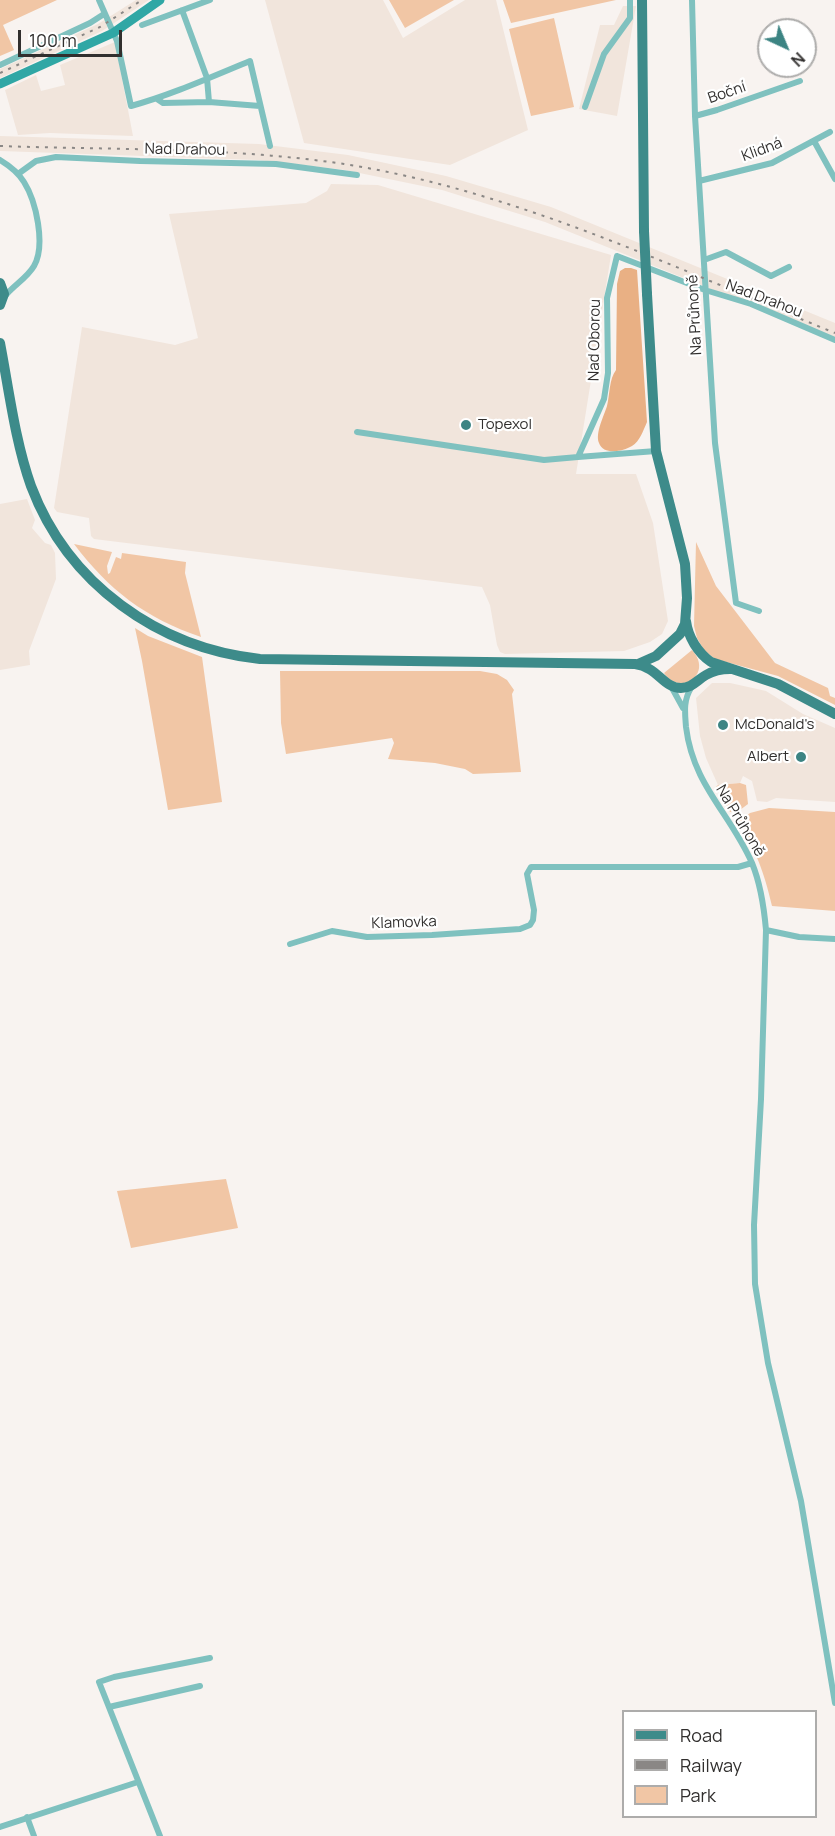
<!DOCTYPE html>
<meta charset="utf-8">
<style>
body{margin:0}
#map{position:relative;width:835px;height:1836px;overflow:hidden;background:#f8f3f0;font-family:Manrope,sans-serif}
canvas{display:block}
.legend{position:absolute;left:622px;top:1710px;width:195px;height:108px;box-sizing:border-box;background:#fff;border:2px solid #adacab;margin:0;padding:8px 10px;list-style:none;font-size:18px;color:#312f2e}
.legend li{display:flex;align-items:center;gap:12px;height:30px}
.legend b{width:30px;border:2px solid #adacab}
.north{position:absolute;left:757px;top:18px;width:60px;height:60px;box-sizing:border-box;background:#fff;border:2px solid #adacab;border-radius:50%;rotate:136deg;font-size:16px;font-weight:700;line-height:24px;text-align:center;color:#312f2e}
.north::after{content:'';display:block;margin:auto;width:21px;height:27px;background:#3c8483;clip-path:polygon(50% 0,100% 100%,50% 72%,0 100%)}
.scale{position:absolute;left:18px;top:30px;width:104px;height:27px;box-sizing:border-box;border:3px solid #312f2e;border-top:0;padding-left:8px;font-size:18px;line-height:21px;white-space:nowrap;color:#312f2e;-webkit-text-stroke:4px #fff;paint-order:stroke}
</style>
<div id="map">
<canvas width="835" height="1836"></canvas>
<ul class="legend">
<li><b style="height:8px;background:#3d8b8a"></b>Road</li>
<li><b style="height:8px;background:#8a8785"></b>Railway</li>
<li><b style="height:16px;background:#f1c6a5"></b>Park</li>
</ul>
<div class="north">N</div>
<div class="scale">100 m</div>
</div>
<script>
const ctx = document.querySelector('canvas').getContext('2d');
ctx.lineJoin = 'round';
function fill(path, color) {
  ctx.fillStyle = color;
  ctx.fill(path, 'evenodd');
}
function trace(path, color, width, dash) {
  ctx.strokeStyle = color;
  ctx.lineWidth = width;
  ctx.lineCap = dash ? 'butt' : 'round';
  ctx.setLineDash(dash || []);
  ctx.stroke(path);
}
function write(font, color, halo, rows, align = 'center') {
  ctx.font = font + ' Manrope,sans-serif';
  ctx.lineWidth = 4.5;
  ctx.setLineDash([]);
  ctx.textBaseline = 'middle';
  ctx.strokeStyle = halo;
  ctx.fillStyle = color;
  for (const [text, x, y, turn = 0] of rows) {
    ctx.save();
    ctx.translate(x, y);
    ctx.rotate((+turn || 0) * Math.PI / 180);
    ctx.textAlign = isNaN(turn) ? turn : align;
    if (halo) ctx.strokeText(text, 0, 0);
    ctx.fillText(text, 0, 0);
    ctx.restore();
  }
}
fill(new Path2D(`
 M136,0H149L102,31L0,78V69L98,24Z
 M265,0H383L403,38L465,0H496L528,130L450,165L304,143Z
 M623,6H636L617,116L579,109L600,25H614Z
 M115,42L133,136L50,133L18,135L5,90L36,75L41,91L65,85L60,65Z
 M0,136L259,144L348,155L446,176L551,207L835,323V339L545,222L442,190L345,170L258,160L0,151Z
 M331,184L378,185L611,255L576,474H636L653,523L668,621L662,634L650,642L624,651L505,654L500,652L497,645L490,605L482,587L94,539L91,536L89,518L57,512L54,508L82,327L175,345L198,338L169,214L306,203L327,191Z
 M27,499L35,520L32,528L45,543L51,545L55,553L56,579L29,651L30,665L0,670V504Z
 M712,683H730L766,691L803,714L835,728V802L776,798L767,802L757,801L752,781L743,776L740,783L718,785L706,758L700,736L696,698Z`), '#f1e5dc');
fill(new Path2D(`
 M0,0H57L3,25L14,50L0,56Z
 M389,0H454L405,28Z
 M503,0H616L511,23Z
 M554,18L574,107L531,116L509,29Z
 M696,542L716,586L775,663L828,688L830,696L835,698V705L778,676L715,659L704,650L697,638L694,626Z
 M74,544L112,552L107,566L108,574L110,573L116,557L121,559L122,553L186,562L185,573L201,637C145,618 109,590 74,544Z
 M135,628L148,636L202,657L222,802L168,810L142,661Z
 M692,650C714,674 680,697 664,673Z
 M280,671H480L497,674L507,680L514,690L512,694L521,772L473,774L465,769L435,763L388,759L394,743L392,738L286,754L281,723Z
 M740,783L746,785L748,804L740,810L730,812L716,787L718,785Z
 M769,808L835,812V911L772,906C764,871 756,852 739,821L750,813Z
 M226,1179L238,1228L131,1248L117,1191Z`), '#f1c6a5');
fill(new Path2D(`
 M625,268H631L637,270L647,422C643,431 640,441 632,446C622,452 603,455 599,443C595,433 604,416 607,406C610,394 609,379 616,370L617,284L620,271Z`), '#e9b084');
trace(new Path2D(`
 M99,0L117,41L131,106C171,95 211,77 250,61L270,146
 M692,0L695,116L715,443L736,603L759,611
 M182,10L207,78L209,102
 M142,25L210,0
 M0,65L90,23L104,14
 M157,99L163,103L209,102L260,106
 M585,107L604,54L630,18V0
 M695,116L717,110L800,81
 M814,141L835,179
 M0,160C10,166 18,172 24,182C36,201 46,245 34,266C27,278 14,285 5,296
 M18,174L36,161L56,157L140,161L276,164L357,175
 M699,181L772,163L830,132
 M704,260L726,252L771,276L789,267
 M357,432L544,460L578,457L604,399L608,373L607,298L617,256L705,290L751,304L835,340
 M578,457L656,451
 M672,688L683,708
 M691,688C683,701 685,713 686,727C693,785 730,813 752,863C761,885 764,907 766,930L761,1099L754,1225L755,1284L768,1363L801,1501L835,1703
 M766,930L799,937L835,939
 M290,944L332,931L367,937L432,935L520,929L530,925L533,920L534,910L527,874L531,867H738L752,863
 M109,1707L200,1686
 M27,1817L34,1836
 M0,1827L138,1782
 M160,1836L99,1682L114,1677L210,1658`), '#7fc1bf', 6);
trace(new Path2D(`
 M0,84L113,33L160,0`), '#30a7a5', 9);
trace(new Path2D(`
 M642,0L644,231
 M0,283L4,294L0,305
 M0,343C9,390 15,441 31,486C68,584 158,648 260,659L635,664C658,667 663,688 681,688C692,688 697,680 706,675C713,671 721,669 730,669
 M686,621C688,637 698,653 711,662L778,684L835,714
 M638,664L656,656L680,634L685,624L687,598L685,564L656,451L647,294`), '#3d8b8a', 10);
trace(new Path2D(`
 M0,73L100,27L142,0
 M0,146C114,150 230,147 344,164C516,191 675,268 835,333`), '#8a8785', 2, [3, 6]);
trace(new Path2D(`
 M644,231L647,294`), '#3d8b8a', 10);
for (const [x, y, r, color] of [
 [466,425,6,"#3c8483"],
 [723,725,6,"#3c8483"],
 [801,757,6,"#3c8483"]
]) {
  const dot = new Path2D();
  dot.arc(x, y, r, 0, 2 * Math.PI);
  ctx.fillStyle = color;
  ctx.fill(dot);
  trace(dot, '#fff', 2);
}
write('15px', '#312f2e', '#fff', [
 ["Boční",727,93,-19],
 ["Nad Drahou",185,150,1],
 ["Klidná",762,150,-20],
 ["Nad Drahou",764,299,21],
 ["Na Průhoně",695,315,-93],
 ["Nad Oborou",595,340,-89],
 ["Na Průhoně",740,821,59],
 ["Klamovka",404,923,-2]
]);
write('15px', '#312f2e', '#fff', [
 ["Topexol",478,425],
 ["McDonald's",735,725],
 ["Albert",789,757,"right"]
], 'left');
</script>
